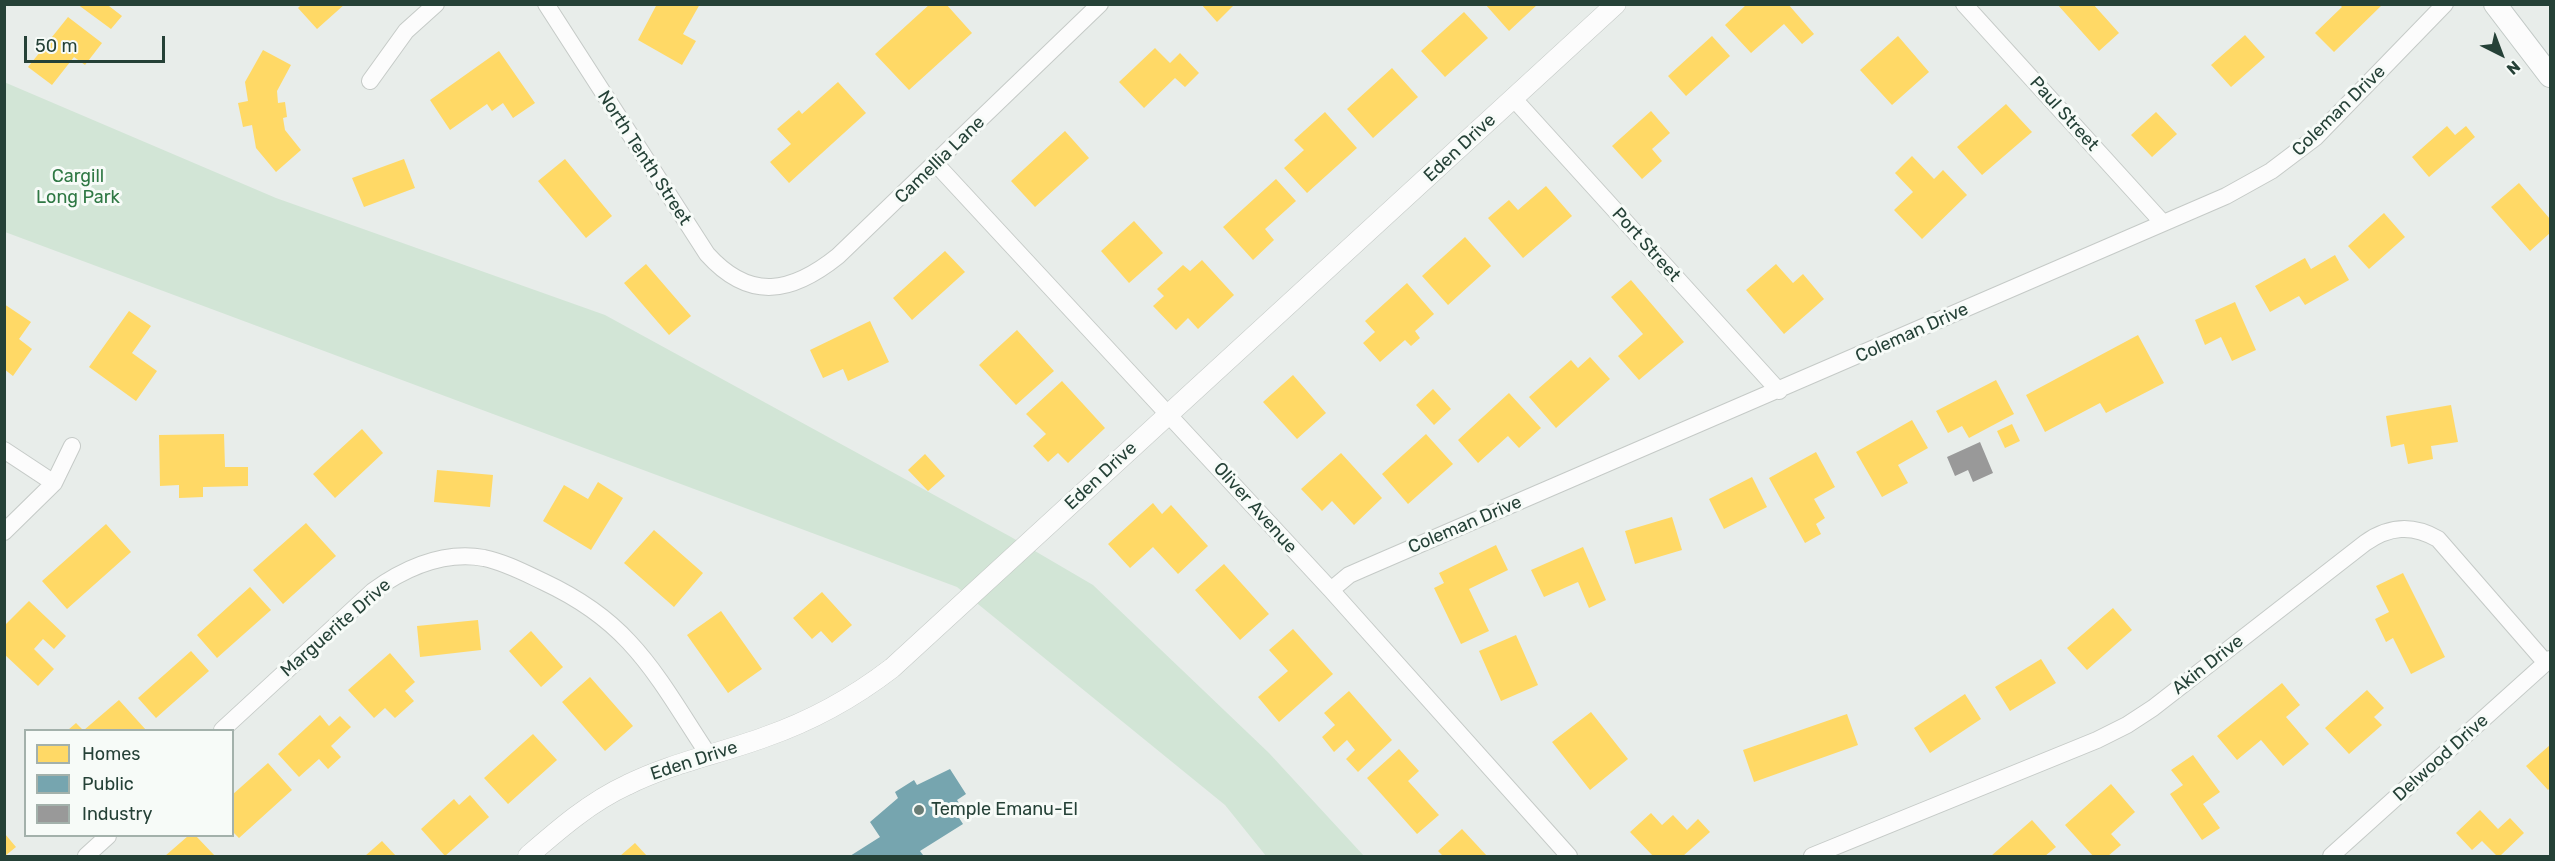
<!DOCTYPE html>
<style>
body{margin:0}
#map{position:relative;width:2555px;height:861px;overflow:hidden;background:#e8edea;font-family:Rubik,sans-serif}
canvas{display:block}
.frame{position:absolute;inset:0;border:6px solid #254137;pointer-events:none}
.legend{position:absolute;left:24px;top:729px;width:210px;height:108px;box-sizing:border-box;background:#f7fbf8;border:2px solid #a3b1ab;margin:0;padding:8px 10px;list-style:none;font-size:18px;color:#254137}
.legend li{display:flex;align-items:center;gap:12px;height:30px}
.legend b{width:30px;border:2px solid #a3b1ab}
.north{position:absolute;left:2471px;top:24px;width:60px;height:60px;-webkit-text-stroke:4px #f7fbf8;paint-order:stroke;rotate:138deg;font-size:16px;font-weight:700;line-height:24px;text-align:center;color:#254137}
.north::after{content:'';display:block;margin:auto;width:21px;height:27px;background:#254137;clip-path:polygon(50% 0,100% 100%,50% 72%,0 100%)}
.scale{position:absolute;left:24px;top:36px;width:141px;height:27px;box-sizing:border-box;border:3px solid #254137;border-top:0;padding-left:8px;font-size:18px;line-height:21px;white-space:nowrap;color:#254137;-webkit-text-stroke:4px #f7fbf8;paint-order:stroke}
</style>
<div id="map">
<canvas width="2555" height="861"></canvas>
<div class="frame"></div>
<ul class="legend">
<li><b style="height:16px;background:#ffd966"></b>Homes</li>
<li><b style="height:16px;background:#76a5af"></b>Public</li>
<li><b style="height:16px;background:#999"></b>Industry</li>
</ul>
<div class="north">N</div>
<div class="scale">50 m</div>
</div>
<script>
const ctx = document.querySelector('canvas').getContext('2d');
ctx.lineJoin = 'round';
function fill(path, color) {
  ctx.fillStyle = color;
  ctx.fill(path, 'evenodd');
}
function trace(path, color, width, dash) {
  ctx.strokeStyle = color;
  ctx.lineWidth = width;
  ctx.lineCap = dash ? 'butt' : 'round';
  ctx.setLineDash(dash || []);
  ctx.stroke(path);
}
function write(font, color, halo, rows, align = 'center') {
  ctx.font = font + ' Rubik,sans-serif';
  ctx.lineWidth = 6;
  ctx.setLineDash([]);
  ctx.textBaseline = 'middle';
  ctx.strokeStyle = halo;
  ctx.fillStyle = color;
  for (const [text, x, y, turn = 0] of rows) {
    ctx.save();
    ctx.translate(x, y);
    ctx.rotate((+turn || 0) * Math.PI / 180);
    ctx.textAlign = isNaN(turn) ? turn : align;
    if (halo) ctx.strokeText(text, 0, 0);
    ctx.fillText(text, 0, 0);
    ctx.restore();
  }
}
fill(new Path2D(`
 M4,82L276,198L605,315L1011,537L1093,585L1269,753L1364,856H1266L1225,805L957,587L5,232Z`), '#d2e5d6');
fill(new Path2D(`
 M77,4H110L109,6L122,16L111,29Z
 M302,4H345L317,29L298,8Z
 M657,4H700L683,34L696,41L682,65L638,40Z
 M930,4H946L972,33L909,90L875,54Z
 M1201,4H1235L1217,22Z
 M1485,4H1538L1509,31Z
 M1747,4H1788L1814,34L1802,44L1784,24L1751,53L1725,25Z
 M2057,4H2093L2119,33L2099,51Z
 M2339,4H2383L2334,52L2315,33L2342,7Z
 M1464,12L1488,38L1445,77L1421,51Z
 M68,17L102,43L85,65L74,57L52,85L28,67Z
 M2245,35L2265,57L2231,87L2211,65Z
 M1712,36L1730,56L1686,96L1668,76Z
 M1898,36L1929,72L1892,105L1860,70Z
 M1155,48L1170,63L1180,53L1199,73L1185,87L1175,78L1144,108L1119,82Z
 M263,50L291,65L277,91L278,103L285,102L287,117L283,118L285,130L301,150L276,172L256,148L252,125L243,127L238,103L248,101L245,82Z
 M499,51L535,103L513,118L503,103L492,111L487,104L450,130L430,100Z
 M1392,68L1418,97L1373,138L1347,109Z
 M838,82L866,113L789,183L770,162L791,144L777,129L799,110L802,114Z
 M2006,104L2032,132L1982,175L1957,147Z
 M1651,111L1670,133L1652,149L1662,161L1642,179L1612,146Z
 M1325,112L1357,148L1307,193L1284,168L1304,150L1294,140Z
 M2156,112L2177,134L2152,157L2131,135Z
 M2447,126L2455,135L2466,126L2475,137L2429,177L2412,157Z
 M1065,131L1089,158L1035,207L1011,181Z
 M1912,156L1934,179L1943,170L1967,195L1922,239L1894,210L1913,192L1895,173Z
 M404,159L415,188L364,207L352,178Z
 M565,159L612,216L586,238L538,181Z
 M1276,179L1296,201L1265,229L1274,240L1253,260L1223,227Z
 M2519,183L2550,219V233L2530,251L2491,207Z
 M1546,186L1572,216L1523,258L1488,218L1509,200L1518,210Z
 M2384,213L2405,237L2369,269L2348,246Z
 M1134,221L1163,253L1129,283L1101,251Z
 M1465,237L1491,266L1448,305L1422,276Z
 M945,251L965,272L912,320L893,298Z
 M2335,255L2349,280L2305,305L2299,296L2270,312L2255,286L2305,258L2311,269Z
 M1202,260L1234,295L1198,329L1188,318L1176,330L1153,306L1164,296L1157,289L1183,265L1190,271Z
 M646,264L691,316L669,335L624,283Z
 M1776,264L1793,283L1803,274L1824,299L1784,334L1746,290Z
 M1631,280L1684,342L1639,380L1618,356L1643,334L1611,297Z
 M1407,283L1434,314L1415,331L1420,338L1411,346L1405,340L1380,362L1363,343L1375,332L1365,321Z
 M2235,302L2256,350L2232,361L2221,337L2205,345L2195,320Z
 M4,304L31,322L19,339L32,349L13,376L4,369Z
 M129,311L151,326L132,353L157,371L136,401L89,367Z
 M870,321L889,362L848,381L843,369L823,378L810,350Z
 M1017,330L1054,371L1016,405L979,365Z
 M2138,335L2164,383L2106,413L2100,403L2045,432L2026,395Z
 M1590,357L1610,379L1556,428L1529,397L1571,360L1578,368Z
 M1293,375L1326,413L1297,439L1263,402Z
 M1996,380L2014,414L1969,438L1962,426L1948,433L1936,411Z
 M1062,381L1105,428L1068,463L1058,453L1048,462L1033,446L1046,434L1026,414Z
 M1433,389L1451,409L1434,425L1416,405Z
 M1509,393L1541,428L1519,448L1508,436L1478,463L1458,440Z
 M2451,405L2458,442L2431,446L2433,459L2408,464L2404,444L2391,447L2386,416Z
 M1912,420L1928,448L1898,465L1908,483L1882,497L1856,452Z
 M2012,424L2020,441L2005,448L1997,431Z
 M362,429L383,453L335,498L313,474Z
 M224,434L225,467H248V486L203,487V497L179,498V485L160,486L159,435Z
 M1426,434L1453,464L1408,504L1382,474Z
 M1816,452L1835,487L1814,499L1825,518L1816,524L1821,534L1805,543L1769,478Z
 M1341,453L1382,498L1354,525L1332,501L1322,511L1301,489Z
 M925,454L945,476L928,491L908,470Z
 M437,470L493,475L490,507L434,502Z
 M1752,477L1767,507L1724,529L1709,499Z
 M598,482L623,498L591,550L543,521L564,485L588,499Z
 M1153,503L1162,514L1171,505L1208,546L1178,574L1153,547L1130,568L1108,544Z
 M1672,517L1682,550L1635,564L1625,531Z
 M306,523L336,556L283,604L253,570Z
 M106,524L131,552L67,609L42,581Z
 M654,530L703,573L674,607L624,563Z
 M1496,545L1508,570L1469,589L1489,631L1461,644L1434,588L1444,583L1439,573Z
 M1583,547L1606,600L1589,608L1578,582L1544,597L1531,570Z
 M1224,564L1269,614L1240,640L1195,590Z
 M2403,573L2445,657L2411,674L2393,638L2386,642L2375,619L2389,612L2376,586Z
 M250,587L271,610L217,658L197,635Z
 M822,592L852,625L832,643L821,631L812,639L793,618Z
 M29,601L66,636L54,649L43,639L34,649L54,669L38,686L4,654V626Z
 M2113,608L2132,630L2087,670L2067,648Z
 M721,611L762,669L728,693L687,635Z
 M478,620L481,650L420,657L417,626Z
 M1293,629L1333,674L1279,722L1258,697L1288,671L1269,650Z
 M531,631L563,667L541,687L509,651Z
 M1516,635L1538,685L1501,701L1479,651Z
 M191,651L209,671L156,718L138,698Z
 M390,653L415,682L405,691L414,701L395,718L385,708L374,718L348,690Z
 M2041,659L2056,683L2010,711L1995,687Z
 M590,677L633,726L605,751L562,702Z
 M2282,683L2300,705L2286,717L2309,744L2283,766L2261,740L2237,760L2217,736Z
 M2367,690L2384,708L2374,717L2382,725L2349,754L2325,728Z
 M1349,691L1392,740L1358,772L1346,759L1355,750L1347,740L1334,752L1322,737L1335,725L1324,713Z
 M1965,694L1981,719L1930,753L1914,728Z
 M119,700L146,730H84Z
 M1591,712L1628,759L1590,790L1552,742Z
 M1847,714L1858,745L1754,782L1743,750Z
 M320,715L329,726L340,716L351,727L331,746L341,757L328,769L319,759L299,777L278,754Z
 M76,723L83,730H68Z
 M533,734L557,760L508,804L484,778Z
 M2550,745V788L2548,790L2526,766Z
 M1399,749L1419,771L1408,781L1439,815L1417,834L1367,778Z
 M2193,755L2220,792L2203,804L2220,828L2202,840L2170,794L2183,785L2171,770Z
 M268,763L292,790L239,838L232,831V795Z
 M2111,784L2135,812L2111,834L2121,845L2108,856H2093L2065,825Z
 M470,795L489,817L445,856L421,829L454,799L459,805Z
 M2480,810L2498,829L2510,818L2524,833L2500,856H2497L2482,841L2472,850L2456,833Z
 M1651,813L1662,825L1673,815L1687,830L1698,819L1710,832L1683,856H1653L1630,832Z
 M2032,820L2056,847L2045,856H1991Z
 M1462,829L1487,856H1443L1438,851Z
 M5,834L16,847L5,856Z
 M188,836H196L215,856H165Z
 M382,841L396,856H365Z
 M635,843L647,856H620Z`), '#ffd966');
fill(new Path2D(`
 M950,769L966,794L957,800L959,803L952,807L963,824L920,851L923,855L920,856H850L880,837L870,822L898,798L895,792L914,780L917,785Z`), '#76a5af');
fill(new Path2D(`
 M1980,442L1993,473L1973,482L1968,470L1955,476L1947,457Z`), '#999');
const minor = new Path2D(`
 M546,4L707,254C750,302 792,293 838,256L1100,4
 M1964,4L2163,223
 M370,81L406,31L436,4
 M1514,99L1779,391
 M936,164L1331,590L1569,856
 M4,450L54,483L4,532
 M54,483L72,446
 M1331,590L1349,575L1365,568L2226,196L2271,171L2316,137L2445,4
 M222,730L373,591C405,568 444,551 484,558C504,562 525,573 544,582C576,597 605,616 629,642C660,675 683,717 708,754
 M86,856L108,836
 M1812,856L2097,740L2127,725L2153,708L2365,543C2389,526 2412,524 2438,539L2546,663
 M2331,856L2550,659`);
const tertiary = new Path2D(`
 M528,856C558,830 590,802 627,785C671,763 719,754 765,737C811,721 853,698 892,668L1616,4`);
const secondary = new Path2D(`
 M2495,4L2550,76`);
trace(minor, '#c5cac7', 18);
trace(tertiary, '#c5cac7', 21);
trace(secondary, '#c3cac7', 24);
trace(minor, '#fcfcfc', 16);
trace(tertiary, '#fcfcfc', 20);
trace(secondary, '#fcfcfc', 22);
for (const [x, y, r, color] of [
 [919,810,6,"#697d76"]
]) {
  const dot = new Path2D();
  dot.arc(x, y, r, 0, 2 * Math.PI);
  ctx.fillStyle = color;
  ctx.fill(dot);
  trace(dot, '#f7fbf8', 2);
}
write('18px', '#254137', '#f7fbf8', [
 ["Coleman Drive",2339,111,-44],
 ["Paul Street",2064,114,48],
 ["Eden Drive",1460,148,-43],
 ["North Tenth Street",644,158,57],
 ["Camellia Lane",940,160,-44],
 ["Port Street",1646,245,48],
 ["Coleman Drive",1912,333,-24],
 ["Eden Drive",1101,476,-43],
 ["Oliver Avenue",1255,508,48],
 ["Coleman Drive",1465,525,-23],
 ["Marguerite Drive",336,628,-41],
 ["Akin Drive",2208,665,-38],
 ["Delwood Drive",2441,758,-42],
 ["Eden Drive",694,761,-18]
]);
write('18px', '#2f7844', '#f7fbf8', [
 ["Cargill",78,177],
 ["Long Park",78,198]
]);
write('18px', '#254137', '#f7fbf8', [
 ["Temple Emanu-El",931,810]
], 'left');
</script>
